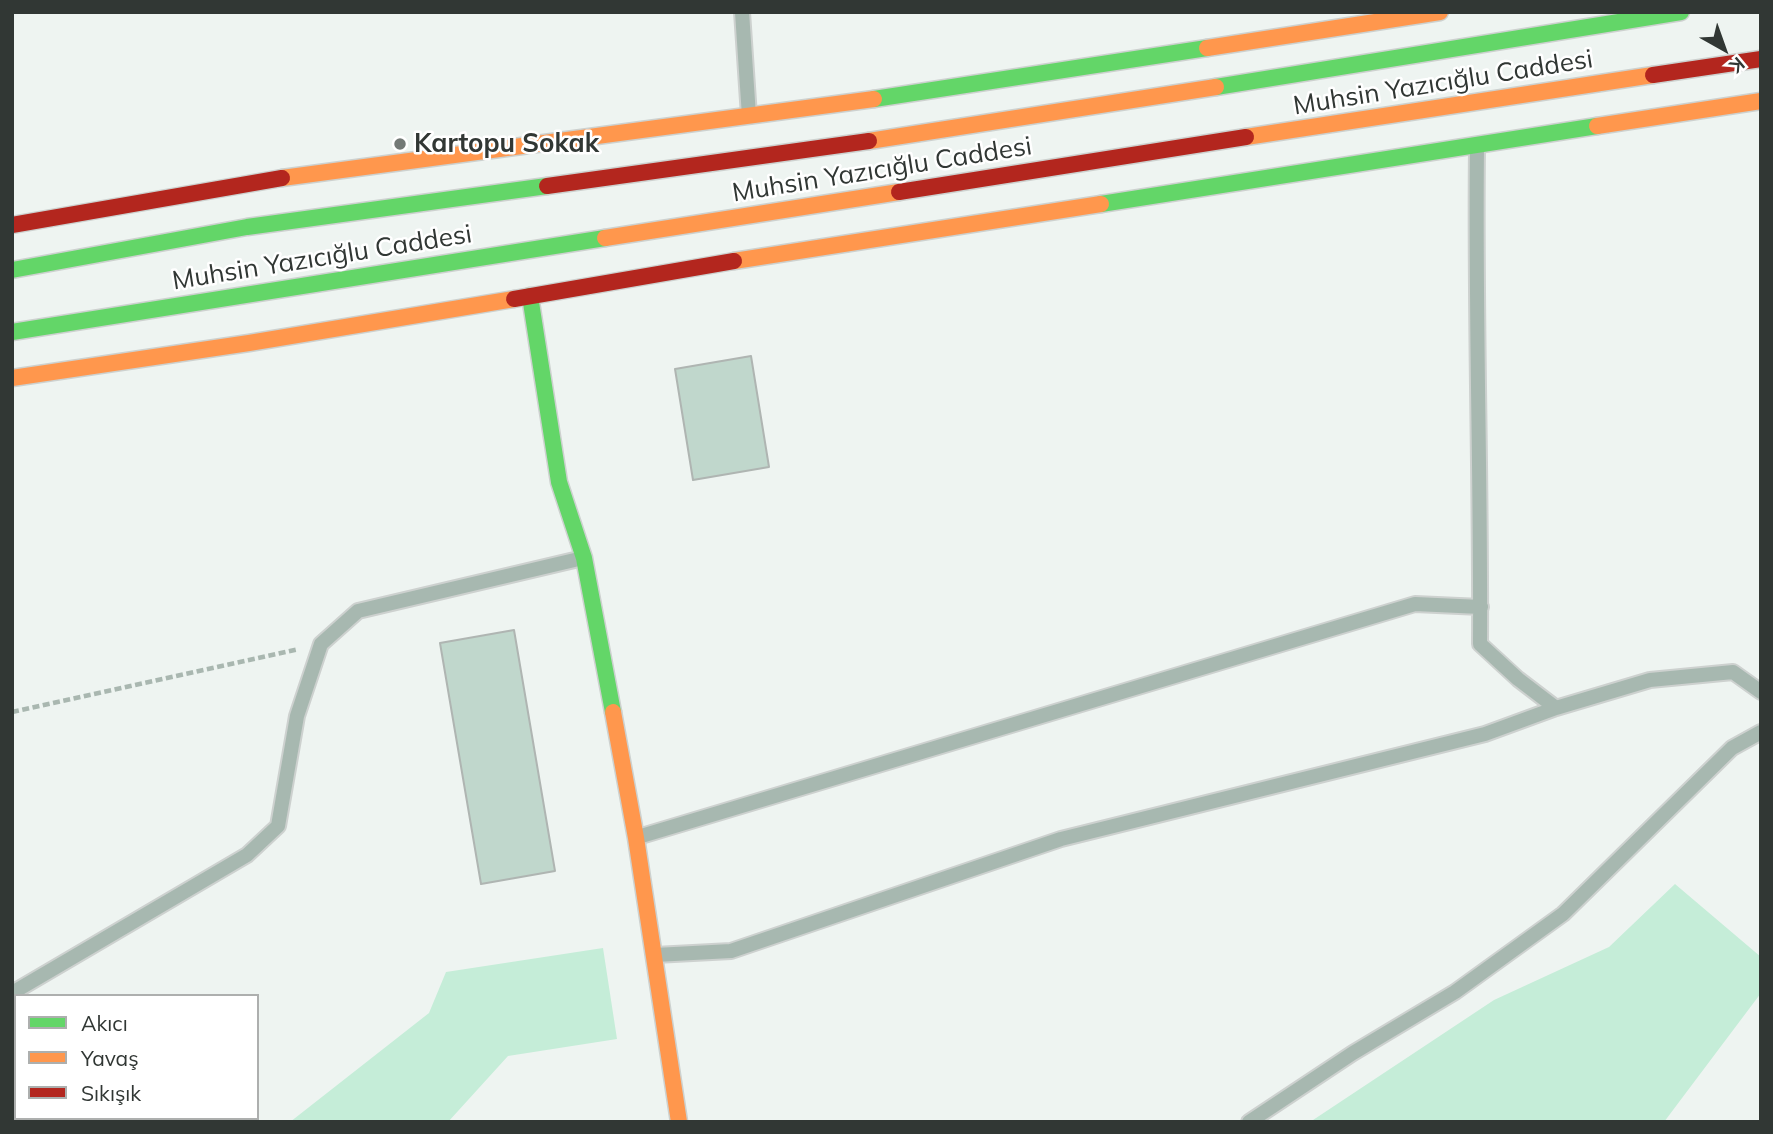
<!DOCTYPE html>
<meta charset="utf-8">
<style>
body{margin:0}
#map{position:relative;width:1773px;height:1134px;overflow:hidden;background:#eef4f1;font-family:Mulish,sans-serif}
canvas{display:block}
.frame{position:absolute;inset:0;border:14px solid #313734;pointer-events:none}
.legend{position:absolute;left:14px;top:994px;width:245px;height:126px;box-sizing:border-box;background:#fff;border:2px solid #adafae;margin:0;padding:9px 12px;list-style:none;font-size:21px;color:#313734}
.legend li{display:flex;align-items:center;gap:14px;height:35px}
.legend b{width:35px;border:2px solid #adafae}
.north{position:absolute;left:1689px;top:14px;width:70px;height:70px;-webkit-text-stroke:5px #fff;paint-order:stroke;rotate:140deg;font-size:19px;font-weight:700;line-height:28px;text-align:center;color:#313734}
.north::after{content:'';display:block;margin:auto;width:24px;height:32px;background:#313734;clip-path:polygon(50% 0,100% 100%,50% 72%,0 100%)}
</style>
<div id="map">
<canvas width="1773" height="1134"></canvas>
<div class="frame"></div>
<ul class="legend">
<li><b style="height:9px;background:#63d668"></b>Akıcı</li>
<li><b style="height:9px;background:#ff974d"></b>Yavaş</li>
<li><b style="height:9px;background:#b3261e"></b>Sıkışık</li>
</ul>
<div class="north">K</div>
</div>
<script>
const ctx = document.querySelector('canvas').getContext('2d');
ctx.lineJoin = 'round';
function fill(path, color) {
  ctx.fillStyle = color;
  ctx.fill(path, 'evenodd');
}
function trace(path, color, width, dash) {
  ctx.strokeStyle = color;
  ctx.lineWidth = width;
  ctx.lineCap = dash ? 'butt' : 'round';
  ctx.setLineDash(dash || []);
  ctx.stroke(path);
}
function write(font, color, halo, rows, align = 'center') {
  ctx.font = font + ' Mulish,sans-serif';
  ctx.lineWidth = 5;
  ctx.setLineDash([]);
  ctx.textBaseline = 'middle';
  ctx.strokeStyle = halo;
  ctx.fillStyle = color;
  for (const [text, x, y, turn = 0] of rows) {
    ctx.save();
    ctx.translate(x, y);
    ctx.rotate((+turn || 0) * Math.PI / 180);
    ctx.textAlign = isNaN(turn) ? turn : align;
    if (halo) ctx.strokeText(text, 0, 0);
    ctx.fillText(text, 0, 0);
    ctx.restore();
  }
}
fill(new Path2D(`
 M1675,884L1761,957V993L1664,1122H1310L1494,1000L1609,947Z
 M603,948L617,1039L508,1056L448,1122H290L429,1013L446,972Z`), '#c5edd8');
const building = new Path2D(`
 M751,356L769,467L693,480L675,369Z
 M514,630L555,871L481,884L440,643Z`);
fill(building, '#c0d7cc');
trace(building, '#afb5b2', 2);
const lane = new Path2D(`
 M742,12L749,116
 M1477,149C1475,314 1481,479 1480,644L1518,679L1556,708L1650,680L1733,672L1761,692
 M638,837L1415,604L1481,607
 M655,955L731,951L1061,839L1485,734L1556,708
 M12,993L247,855L278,826L297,716L321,644L358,611L583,558
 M1249,1122L1353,1053L1455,992L1563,914L1732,748L1761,732`);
const fast = new Path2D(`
 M1216,87L1681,12
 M874,99L1207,48
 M1101,204L1597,126
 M12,270L247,227L547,186
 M530,296L559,482L584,558L613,712
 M12,332L605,238`);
const slow = new Path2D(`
 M1207,48L1440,12
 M1597,126L1761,101
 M1246,137L1653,75
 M869,141L1216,87
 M282,178L874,99
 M605,238L899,192
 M734,261L1101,204
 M12,378L249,343L514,299
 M613,712L636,838L679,1122`);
const jam = new Path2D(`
 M1653,75L1761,59
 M547,186L869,141
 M899,192L1246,137
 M12,225L282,178
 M514,299L734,261`);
trace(lane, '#cdd1cf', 18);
trace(fast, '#cdd1cf', 19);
trace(slow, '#cdd1cf', 19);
trace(jam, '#cdd1cf', 19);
trace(new Path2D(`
 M12,712L299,649`), '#a9b7b0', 4.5, [7, 3.5]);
trace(lane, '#a7b8b0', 14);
trace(fast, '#63d668', 16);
trace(slow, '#ff974d', 16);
trace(jam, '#b3261e', 16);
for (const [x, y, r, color] of [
 [400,144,7,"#737976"]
]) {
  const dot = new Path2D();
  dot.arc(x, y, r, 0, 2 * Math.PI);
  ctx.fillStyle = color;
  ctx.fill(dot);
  trace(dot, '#fff', 2.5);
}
write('26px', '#313734', '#fff', [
 ["Muhsin Yazıcığlu Caddesi",1443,83,-9],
 ["Muhsin Yazıcığlu Caddesi",882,170,-9],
 ["Muhsin Yazıcığlu Caddesi",322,258,-9]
]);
write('bold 26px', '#313734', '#fff', [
 ["Kartopu Sokak",414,144]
], 'left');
</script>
